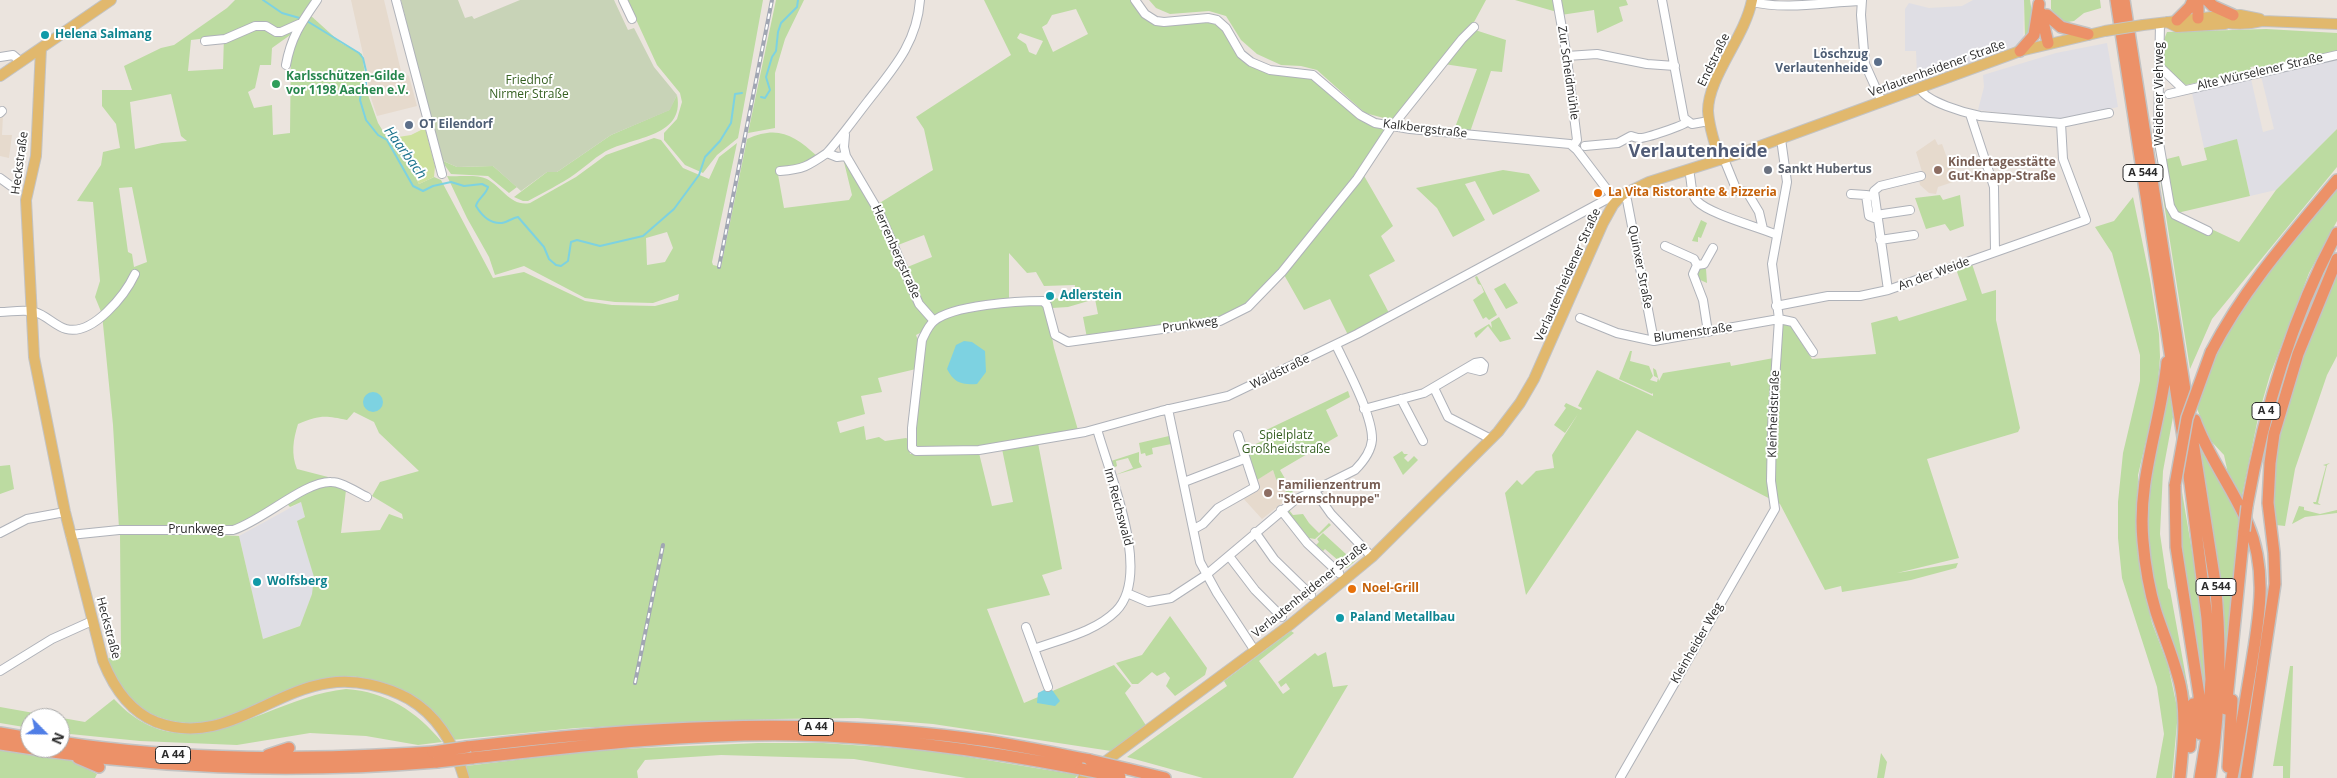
<!DOCTYPE html>
<meta charset="utf-8">
<style>
body{margin:0}
#map{position:relative;width:2337px;height:778px;overflow:hidden;background:#ebe4de;font-family:"Open Sans",sans-serif}
canvas{display:block}
.north{position:absolute;left:20px;top:708px;width:50px;height:50px;box-sizing:border-box;background:#fff;border:1px solid #aaa;border-radius:50%;rotate:113deg;font-size:14px;font-weight:700;line-height:20px;text-align:center;color:#2a2a2a}
.north::after{content:'';display:block;margin:auto;width:18px;height:22px;background:#507ee6;clip-path:polygon(50% 0,100% 100%,50% 72%,0 100%)}
</style>
<div id="map">
<canvas width="2337" height="778"></canvas>
<div class="north">N</div>
</div>
<script>
const ctx = document.querySelector('canvas').getContext('2d');
ctx.lineJoin = 'round';
function fill(path, color) {
  ctx.fillStyle = color;
  ctx.fill(path, 'evenodd');
}
function trace(path, color, width, dash) {
  ctx.strokeStyle = color;
  ctx.lineWidth = width;
  ctx.lineCap = dash ? 'butt' : 'round';
  ctx.setLineDash(dash || []);
  ctx.stroke(path);
}
function write(font, color, halo, rows, align = 'center') {
  ctx.font = font + ' "Open Sans",sans-serif';
  ctx.lineWidth = 4;
  ctx.setLineDash([]);
  ctx.textBaseline = 'middle';
  ctx.strokeStyle = halo;
  ctx.fillStyle = color;
  for (const [text, x, y, turn = 0] of rows) {
    ctx.save();
    ctx.translate(x, y);
    ctx.rotate((+turn || 0) * Math.PI / 180);
    ctx.textAlign = isNaN(turn) ? turn : align;
    if (halo) ctx.strokeText(text, 0, 0);
    ctx.fillText(text, 0, 0);
    ctx.restore();
  }
}
fill(new Path2D(`
 M1973,0H2024L2023,43L1922,81L1917,75L1916,51H1905V9L1909,3L1929,8L1962,6Z
 M2107,43L2118,107L2061,120L1978,110L1984,87L1983,75L2056,53Z
 M2337,58V129L2276,190L2250,196L2237,140L2204,148L2192,93L2251,79L2263,132L2274,129L2261,76Z
 M301,502L305,517L297,522L315,577L312,594L300,626L263,639L239,536Z`), '#dfdee4');
fill(new Path2D(`
 M351,0H384L401,71L409,76L417,106L377,116L370,95L363,54Z
 M3,115L2,135H12L9,158L0,156V117Z
 M1935,139L1938,145L1942,144L1948,161L1951,160L1959,180L1938,187L1936,194L1929,193L1920,185L1919,180L1924,178L1916,152Z
 M1273,470L1276,479L1290,497L1262,519L1242,497L1259,488L1256,480Z`), '#e6dacd');
fill(new Path2D(`
 M235,0H314L293,33L272,48L271,65H260L255,88L248,92L254,108L272,105L273,135L290,133L291,44L310,15L341,43L362,54L368,95L378,123L389,141L403,152L419,184L434,177L441,180L493,278L524,272L585,301L612,305L655,306L678,300L679,294L653,303L615,302L585,298L524,266L495,275L489,257L467,218L447,176C458,177 477,174 487,179C502,187 511,207 530,203L576,177L606,155L654,138L661,140L683,168L709,179L719,157L737,143L712,262L713,265L721,267L747,139C778,125 794,135 817,156L798,168L777,169L784,208L849,200L852,195L844,162L846,163L864,188L929,321L924,331L916,335L919,343L916,369L878,378L882,392L861,396L865,414L837,422L840,433L864,426L866,440L879,437L885,441L906,438L908,439L910,454L979,453L992,506L1013,502L1002,449L1038,443L1062,569L1042,575L1050,595L987,609L1024,703L1114,665L1131,686L1125,693L1147,727L1111,751L933,724L858,718L774,719L576,728L452,740C449,735 447,728 443,724C433,713 416,706 405,698C392,690 380,681 364,678C293,665 238,739 168,720C150,715 136,708 124,693C116,684 112,670 107,659L121,653L120,534L161,532L239,536L263,639L300,626L312,594L314,577L297,521L305,517L301,502L290,507L283,499L246,524L227,528H119L113,425L102,314L95,297L100,281L93,202L77,201L101,165L103,152L120,148L116,124L102,106V90H132L124,66L161,48L174,45L227,8ZM224,36L223,69L188,71L191,40ZM171,94L181,136L187,141L162,143L135,149L130,102ZM132,187L147,262L134,267L132,254L128,252L119,188ZM667,232L673,248L665,262L647,265L646,238ZM354,412L374,422L379,433L419,471L380,482L372,496L402,514L403,519L389,514L380,530L341,533L346,490L334,485H326L328,477L297,469C291,454 293,440 298,424C319,415 325,415 347,420Z
 M627,0H763L738,138L717,155L703,173L685,165L664,140V133L677,119L682,102L680,93L657,65Z
 M776,0H804L785,39L775,73V128L748,133Z
 M984,0H1133L1156,24C1173,23 1197,17 1214,24C1228,29 1234,54 1248,64C1271,81 1294,69 1311,78C1326,85 1345,106 1358,118L1366,123L1386,128L1356,178L1281,271L1247,306L1217,319L1087,338L1083,317L1098,314L1095,299L1068,307L1052,308L1050,299L1074,297L1075,285L1044,286L1036,272L1027,273L1009,253V300L936,316L920,302L905,268L932,257L924,235L898,245L878,204L933,170L924,129L916,117L1011,55ZM1076,9L1088,34L1053,52L1042,27L1047,24L1052,15ZM1020,33L1043,41L1036,55L1029,52L1026,44L1017,38Z
 M1149,0H1486L1473,24L1395,121L1365,113L1317,70L1301,66L1281,65L1257,54L1241,40L1226,16L1209,11L1170,14L1156,8Z
 M1515,0H1626L1628,5L1619,7L1623,21L1597,33L1594,10L1561,15L1557,12Z
 M2024,0H2030C2032,13 2036,29 2025,38Z
 M2051,0H2100L2101,8L2084,13L2074,21L2061,23L2051,9Z
 M1472,29L1506,40L1502,72L1491,71L1470,132L1454,130L1477,69L1444,64Z
 M2266,29L2337,33V52L2259,68L2257,66L2250,67L2252,70L2186,85L2165,70L2163,64V42L2167,32Z
 M677,95C686,139 627,137 603,153C593,159 585,167 575,174C561,184 544,192 528,201H523L514,197L547,172H557L611,135L669,110Z
 M2337,129V167L2212,319L2190,369L2153,133L2159,136L2163,160L2179,156L2182,166L2207,160L2204,148L2237,139L2250,196L2177,213L2239,242L2276,190Z
 M441,160L457,167L493,166L517,187L509,193L488,176L451,174Z
 M1503,170L1529,174L1540,191L1493,215L1475,181L1465,184L1485,220L1453,237L1437,208L1416,188Z
 M1363,174L1393,226L1381,236L1395,261L1369,275L1389,313L1348,335L1330,299L1304,310L1283,273Z
 M2337,187V221L2309,273L2270,375L2259,413L2241,501L2230,483L2224,455L2209,439L2196,406L2225,333L2259,281Z
 M1940,195L1943,200L1960,195L1964,226L1950,231L1945,224L1926,229L1915,198Z
 M2133,197L2150,279L2159,334L2160,357L2157,394L2138,475L2137,541L2141,575L2152,623L2168,665L2178,712L2172,778H2156L2164,734L2157,687L2122,578L2118,538V502L2123,453L2140,381V355L2112,253L2095,227L2114,221Z
 M1701,220L1707,223L1701,238L1698,237V242L1692,241Z
 M1972,264L1982,294L1996,290V320L2020,428L2018,432L1927,459L1959,558L1897,573L1958,563L1956,568L1911,580L1842,592L1841,586L1825,590L1780,504L1637,430L1526,595L1505,493L1517,480L1522,485L1536,471L1554,468L1552,455L1578,414L1565,433L1554,425L1566,408L1564,406L1566,403L1581,410L1582,408L1578,406L1597,370L1653,396V393L1652,394L1619,379L1630,351H1632L1630,361L1649,366L1653,376L1650,380L1657,382L1658,378L1654,376L1653,368L1656,370L1659,381L1663,373L1730,362L1731,366L1779,357L1781,323L1788,322L1812,359L1876,354L1871,323L1897,316L1899,321L1967,300L1956,269Z
 M1702,268L1706,269L1707,283L1698,279V270Z
 M2337,269V356L2327,375L2295,469L2285,526L2276,525L2273,496L2276,451L2302,357Z
 M1477,276L1497,315L1489,320L1486,317L1483,319L1473,300L1484,292L1481,285L1478,284L1475,277Z
 M1505,283L1518,303L1506,309L1494,289Z
 M1042,303L1046,306L1054,348L1078,430L979,448L917,449L913,441L924,341C928,334 932,327 938,322C963,304 1013,306 1042,303Z
 M1499,317L1511,339L1500,342L1488,326L1476,338L1474,333L1489,324L1492,328L1491,322Z
 M2169,381L2173,417L2163,471L2160,534L2168,588L2170,590L2190,699L2185,700L2148,565L2145,514Z
 M1348,391L1350,397L1326,410L1338,436L1280,470L1294,494L1290,497L1276,479L1273,470L1257,480L1244,449L1265,440L1262,432Z
 M1169,436L1171,444L1152,448L1153,454L1146,456L1145,453L1141,454L1139,443Z
 M2200,449L2240,511L2225,657L2223,597Z
 M1402,451L1404,454H1408L1404,458L1408,462L1414,456L1418,460L1403,475L1393,457Z
 M1139,452V462L1142,467L1115,475L1133,468L1128,458L1116,461L1117,466L1113,468L1111,461Z
 M2330,463L2327,465L2318,503L2321,505L2314,504L2313,502H2316L2326,466L2323,465Z
 M10,465L14,489L0,494V466Z
 M2181,486L2203,616L2204,681V690L2202,691C2191,624 2173,554 2181,486Z
 M2299,506L2304,507V510L2320,514L2337,510V513L2305,517L2292,524Z
 M1289,510L1293,515L1303,514L1309,523L1319,533L1329,523L1331,525L1315,539L1309,538L1287,511Z
 M1323,533L1347,555L1345,557L1351,563L1359,558L1347,568L1325,549L1323,551L1316,545L1319,542L1317,539Z
 M1170,616L1207,668L1205,675L1175,696L1166,686L1170,678L1165,672L1157,676L1152,672L1138,684H1132L1116,663L1142,655Z
 M1291,631L1294,633L1259,661L1283,694L1290,689L1286,683L1281,687L1278,682L1315,653L1318,656L1326,652L1333,687L1348,685L1293,778H1203L1127,757L1227,686L1224,681Z
 M2290,666H2293L2290,778H2283V766H2273Z
 M346,689C387,692 416,711 442,742L418,745L366,736L310,733L237,745L140,741L60,733V718H30V728L0,723V707L85,722L114,699C187,778 265,697 346,689Z
 M758,743H823L926,750L1078,775L1075,778H966L854,759L721,755L645,760L637,771L638,778H469L466,766L598,750Z
 M0,750L68,759L97,774L95,778H0Z
 M1881,753L1887,762L1884,778H1877Z`), '#bcdba1');
fill(new Path2D(`
 M401,0H458L465,18L472,16L474,19L520,0H614L628,30L634,28L654,67L677,95L670,110L611,135L557,172H547L521,191L493,166L457,167L441,160Z`), '#c8d3b7');
fill(new Path2D(`
 M425,128L435,166L434,177L419,184L403,152L392,138L411,135Z`), '#cde19e');
fill(new Path2D(`
 M964,341L972,342L985,351L986,372L977,384C962,385 954,383 947,369L956,345Z
 M363 402a10 10 0 1 1 20 0a10 10 0 1 1-20 0Z
 M1050,687L1060,701L1055,706L1037,703L1038,693Z`), '#7dd2e1');
trace(new Path2D(`
 M263,0L282,13L303,19
 M307,21L359,53L363,58L366,71V85L361,93L360,100L366,120L378,135L387,140L413,186L423,191L433,186L451,182L464,186L482,184L488,187C486,195 477,199 476,206C482,216 490,224 502,223C508,222 512,218 518,217L544,247L549,259L556,265L561,266L568,261L571,242L577,240L600,246L643,236L674,209L699,175L705,157L720,141L731,123L735,94L742,93
 M761,97L765,98L770,90L766,77L772,57L776,51L778,32L781,23L797,7L798,0`), '#7dd2e1', 2);
const minor = new Path2D(`
 M396,0L442,174
 M623,0L632,19
 M1135,0L1145,14L1156,21L1164,22L1208,18L1217,20L1226,28L1241,54L1251,62L1270,70L1313,75L1360,115L1375,123L1410,129L1570,144L1577,150L1615,200
 M1557,0L1566,51L1577,140L1573,146
 M1662,0L1684,118L1692,124L1709,121
 M1862,0L1861,15L1865,64L1882,102
 M1752,2C1787,10 1826,2 1862,1
 M2160,23L2158,137L2170,206L2175,215L2208,231
 M1474,27L1462,39L1390,129L1357,179L1282,272L1248,307L1220,321L1068,342L1055,335L1047,305L1043,301C1019,301 952,305 934,321C928,326 925,334 922,340L912,428V448L916,451L979,450L1085,432L1161,411L1228,396L1357,334L1611,197
 M205,41L225,39L255,26H266L276,32H281L299,24
 M1567,56L1597,54L1647,64L1675,66
 M0,57L13,55L21,62
 M286,65C291,37 301,23 317,0
 M2160,67L2184,90
 M1920,88C1925,102 1966,113 1980,116L2061,123L2109,113
 M2169,94L2337,55
 M0,113L2,111
 M1970,114L1994,187L1995,252
 M845,135L844,147L846,156L879,212L919,304L934,321
 M1585,146L1618,143L1631,136C1634,137 1637,138 1639,138C1645,139 1684,125 1687,122
 M846,156L837,157L827,153C842,136 854,119 868,101C893,69 917,43 920,0
 M1724,159L1737,191L1747,192L1759,212L1763,229
 M780,171C804,169 808,166 827,153
 M1689,171C1692,180 1690,194 1697,201C1709,214 1758,227 1777,235
 M0,178L11,186
 M1851,194L1866,195
 M1622,195L1627,200L1654,341
 M1874,196L1866,195L1869,216L1877,219
 M1876,215L1910,210
 M1880,240L1914,235
 M1665,246L1694,259L1697,265L1693,274L1703,300L1708,332
 M1697,265L1704,264L1713,248
 M1888,290L1874,191L1880,186L1921,176
 M1776,306L1828,296H1860L1888,290L2086,220L2063,159L2061,123
 M0,312C10,312 25,309 35,312C46,315 55,326 66,329C93,336 125,295 135,274
 M1580,318L1617,333L1654,341L1779,319L1793,322L1813,352
 M1434,388L1448,417L1491,439
 M1401,399L1423,441
 M1168,409L1200,562L1217,593L1255,651
 M1364,409L1424,393L1475,363L1481,362L1484,365L1483,370L1480,371L1468,368
 M1184,482L1244,459
 M1314,490L1331,514L1372,557
 M1281,510L1307,543L1339,573
 M1194,529L1203,524L1218,508L1255,487L1238,435
 M1255,532L1274,559L1311,595
 M0,533L27,519L65,512
 M70,535L119,530H233C262,521 305,481 331,482C343,482 356,492 367,497
 M1229,556L1255,590L1282,617
 M1127,593L1148,602L1171,598L1206,575L1295,500L1355,470C1363,462 1371,451 1372,440C1373,416 1347,368 1336,345
 M1026,627L1048,687
 M1034,649C1061,639 1095,632 1116,611C1153,574 1109,473 1097,429
 M0,671L52,639L92,621
 M1620,778L1775,509L1771,481L1772,427L1779,319L1772,264L1787,182L1781,139`);
const major = new Path2D(`
 M2212,18C2227,25 2246,25 2263,21L2337,24
 M2167,22L2177,27L2225,24
 M2143,25L2220,16L2240,15L2260,19
 M41,48L36,156L26,200L34,357L65,512L103,661C113,686 129,711 156,722C222,747 267,692 329,683C356,679 385,686 409,699C438,716 455,746 464,778
 M0,76L111,0
 M1720,160C1715,145 1709,128 1708,111C1708,77 1745,37 1752,0
 M1083,778L1291,624L1372,557L1498,432L1520,403L1534,379L1603,223L1613,205L1622,195L1649,182L1744,152L2020,51L2105,31`);
const highway = new Path2D(`
 M2116,0L2190,483L2207,618L2211,679L2208,729L2200,778
 M2124,0L2215,582C2222,649 2220,712 2210,778
 M2198,0V18
 M2207,0L2213,6L2233,15
 M2041,13L2048,43
 M2047,15L2061,27L2088,34
 M2177,20L2190,7L2193,0
 M2020,51L2034,35L2039,4
 M2211,352C2244,288 2292,234 2337,180
 M2167,362C2161,423 2137,479 2143,541C2145,565 2149,589 2156,612C2164,636 2174,659 2180,684C2187,715 2183,746 2180,778
 M2195,420C2208,457 2233,488 2248,524C2269,574 2258,622 2250,673C2244,708 2239,743 2232,778
 M2175,485L2176,547L2199,695L2200,734
 M2247,506C2264,410 2291,319 2337,233
 M2226,709L2244,531
 M0,733L30,738
 M60,742C184,761 308,760 433,752
 M0,744C148,769 288,774 437,762
 M467,747C633,727 800,717 966,738C1008,743 1049,752 1090,760
 M2190,747L2193,704
 M268,755L289,748
 M78,758L99,767
 M472,758C580,746 688,733 796,735C892,737 987,751 1081,769
 M2228,767L2232,700
 M1128,769L1165,778
 M2246,778L2275,584L2274,553L2268,503L2270,463L2274,434L2298,354L2337,259`);
trace(minor, '#afb2b9', 10);
trace(major, '#c3c3c3', 12);
trace(highway, '#c3c3c3', 14);
trace(minor, '#fff', 8);
trace(major, '#e1b86d', 10);
trace(highway, '#ec9168', 11);
const rail = new Path2D(`
 M719,267L772,0
 M635,683L663,545`);
trace(rail, '#a1a6b3', 4);
trace(rail, '#fff', 2, [5.5]);
const majorBridge = new Path2D(`
 M2105,31L2143,25`);
const highwayBridge = new Path2D(`
 M2175,485L2187,418L2211,352
 M2244,531L2247,506
 M433,752L467,747
 M1090,760L1128,769
 M437,762L472,758
 M1081,769L1120,777`);
trace(majorBridge, '#c3c3c3', 12, []);
trace(highwayBridge, '#c3c3c3', 14, []);
trace(majorBridge, '#e1b86d', 10);
trace(highwayBridge, '#ec9168', 11);
for (const [x, y, r, color] of [
 [45,35,5,"#0f9aa8"],
 [1878,62,5,"#5c6f8a"],
 [276,84,5,"#2e9e5b"],
 [409,125,5,"#5c6f8a"],
 [1768,170,5,"#6b7280"],
 [1938,170,5,"#8d6e63"],
 [1598,193,5,"#e8710a"],
 [1050,296,5,"#0f9aa8"],
 [1268,493,5,"#8d6e63"],
 [257,582,5,"#0f9aa8"],
 [1352,589,5,"#e8710a"],
 [1340,618,5,"#0f9aa8"]
]) {
  const dot = new Path2D();
  dot.arc(x, y, r, 0, 2 * Math.PI);
  ctx.fillStyle = color;
  ctx.fill(dot);
  trace(dot, '#fff', 2);
}
for (const [x, y, w] of [
 [2143,173,40],
 [2266,411,28],
 [2216,587,40],
 [816,727,35],
 [173,755,35]
]) {
  const box = new Path2D();
  box.roundRect(x - w / 2, y - 8.5, w, 17, 4);
  ctx.fillStyle = '#fff';
  ctx.fill(box);
  trace(box, '#2a2a2a', 1);
}
write('bold 11px', '#2a2a2a', null, [
 ["A 544",2143,173],
 ["A 4",2266,411],
 ["A 544",2216,587],
 ["A 44",816,727],
 ["A 44",173,755]
]);
write('bold 12px', '#0d838f', '#fff', [
 ["Helena Salmang",55,35],
 ["Adlerstein",1060,296],
 ["Wolfsberg",267,582],
 ["Paland Metallbau",1350,618]
], 'left');
write('bold 12px', '#4e5e75', '#fff', [
 ["Löschzug",1868,55],
 ["Verlautenheide",1868,69],
 ["OT Eilendorf",419,125,"left"]
], 'right');
write('12px', '#2a2a2a', '#fff', [
 ["Endstraße",1714,60,-64],
 ["Verlautenheidener Straße",1937,69,-20],
 ["Alte Würselener Straße",2260,72,-13],
 ["Zur Scheidmühle",1568,73,82],
 ["Weidener Viehweg",2160,94,-90],
 ["Kalkbergstraße",1425,129,7],
 ["Heckstraße",20,163,-82],
 ["Herrenbergstraße",896,252,66],
 ["Quinxer Straße",1640,267,79],
 ["An der Weide",1934,274,-20],
 ["Verlautenheidener Straße",1568,275,-66],
 ["Prunkweg",1190,325,-8],
 ["Blumenstraße",1693,333,-8],
 ["Waldstraße",1280,372,-26],
 ["Kleinheidstraße",1774,414,-88],
 ["Im Reichswald",1118,507,75],
 ["Prunkweg",196,530],
 ["Verlautenheidener Straße",1310,590,-39],
 ["Heckstraße",108,628,75],
 ["Kleinheider Weg",1697,643,-60]
]);
write('bold 12px', '#27864d', '#fff', [
 ["Karlsschützen-Gilde",286,77],
 ["vor 1198 Aachen e.V.",286,91]
], 'left');
write('12px', '#366022', '#fff', [
 ["Friedhof",529,81],
 ["Nirmer Straße",529,95],
 ["Spielplatz",1286,436],
 ["Großheidstraße",1286,450]
]);
write('bold 12px', '#785e54', '#fff', [
 ["Kindertagesstätte",1948,163],
 ["Gut-Knapp-Straße",1948,177],
 ["Familienzentrum",1278,486],
 ["\"Sternschnuppe\"",1278,500]
], 'left');
write('bold 12px', '#5b616d', '#fff', [
 ["Sankt Hubertus",1778,170]
], 'left');
write('bold 12px', '#c56008', '#fff', [
 ["La Vita Ristorante & Pizzeria",1608,193],
 ["Noel-Grill",1362,589]
], 'left');
write('italic 14px', '#1c738d', '#fff', [
 ["Haarbach",405,153,54]
]);
write('bold 18px', '#505b76', '#fff', [
 ["Verlautenheide",1698,152]
]);
</script>
